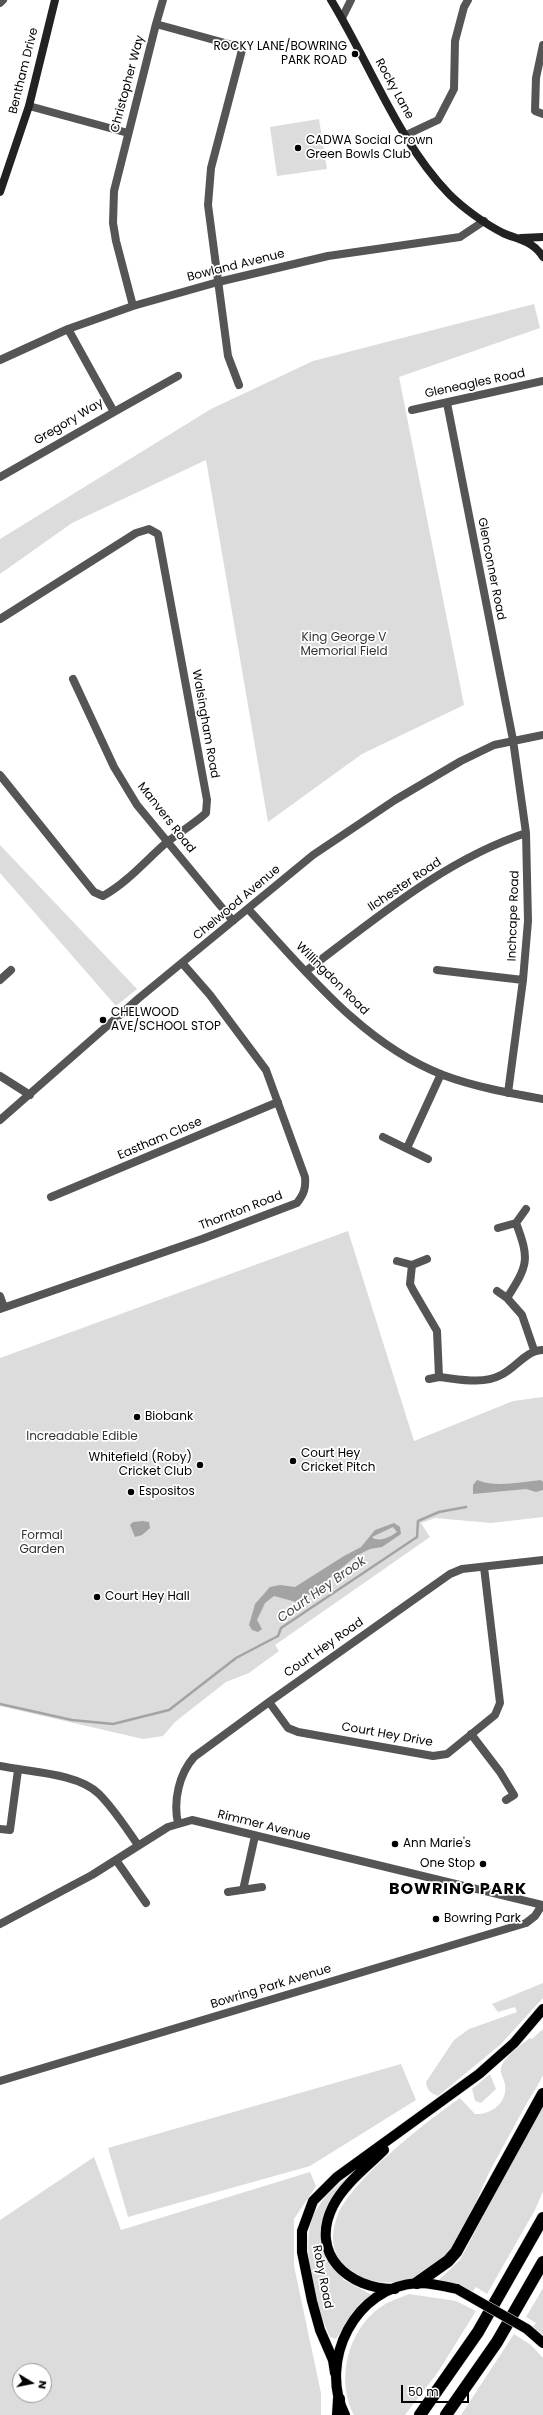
<!DOCTYPE html>
<style>
body{margin:0}
#map{position:relative;width:543px;height:2415px;overflow:hidden;background:#fff;font-family:Poppins,sans-serif}
canvas{display:block}
.north{position:absolute;left:12px;top:2363px;width:40px;height:40px;box-sizing:border-box;background:#fff;border:1px solid #999;border-radius:50%;rotate:100deg;font-size:11px;font-weight:700;line-height:16px;text-align:center;color:#000}
.north::after{content:'';display:block;margin:auto;width:14px;height:18px;background:#000;clip-path:polygon(50% 0,100% 100%,50% 72%,0 100%)}
.scale{position:absolute;left:401px;top:2385px;width:68px;height:18px;box-sizing:border-box;border:2px solid #000;border-top:0;padding-left:5px;font-size:12px;line-height:14px;white-space:nowrap;color:#000;-webkit-text-stroke:3px #fff;paint-order:stroke}
</style>
<div id="map">
<canvas width="543" height="2415"></canvas>
<div class="north">N</div>
<div class="scale">50 m</div>
</div>
<script>
const ctx = document.querySelector('canvas').getContext('2d');
ctx.lineJoin = 'round';
function fill(path, color) {
  ctx.fillStyle = color;
  ctx.fill(path, 'evenodd');
}
function trace(path, color, width, dash) {
  ctx.strokeStyle = color;
  ctx.lineWidth = width;
  ctx.lineCap = dash ? 'butt' : 'round';
  ctx.setLineDash(dash || []);
  ctx.stroke(path);
}
function write(font, color, halo, rows, align = 'center') {
  ctx.font = font + ' Poppins,sans-serif';
  ctx.lineWidth = 3.5;
  ctx.setLineDash([]);
  ctx.textBaseline = 'middle';
  ctx.strokeStyle = halo;
  ctx.fillStyle = color;
  for (const [text, x, y, turn = 0] of rows) {
    ctx.save();
    ctx.translate(x, y);
    ctx.rotate((+turn || 0) * Math.PI / 180);
    ctx.textAlign = isNaN(turn) ? turn : align;
    if (halo) ctx.strokeText(text, 0, 0);
    ctx.fillText(text, 0, 0);
    ctx.restore();
  }
}
fill(new Path2D(`
 M319,119L327,169L277,176L270,127Z
 M534,304L540,328L399,377L464,705L362,754L268,822L206,460L72,523L0,574V539L211,409L313,361Z
 M0,845L137,989L116,1006L0,873Z
 M348,1231L414,1441L513,1401L543,1397V1517L491,1523L435,1518L421,1523L430,1537L275,1645L279,1651L249,1673L226,1682L175,1722L163,1736L143,1739L0,1706V1358Z
 M543,1983V1998L500,2045L438,2096C430,2093 427,2090 426,2082L454,2040L469,2029L517,2012L515,2007L498,2012L492,2004Z
 M543,2029C543,2041 543,2064 543,2075C539,2084 533,2093 528,2101C516,2122 505,2144 493,2165C475,2198 466,2239 438,2265C398,2301 314,2280 337,2217C350,2181 427,2121 460,2098L475,2114C492,2115 508,2102 505,2084C503,2076 498,2071 503,2063C508,2054 521,2045 530,2038L532,2039Z
 M401,2064L416,2100L310,2166L128,2217L108,2148Z
 M490,2074L496,2089L481,2103L475,2101L472,2089Z
 M543,2103V2191L535,2210L487,2294L476,2287L473,2291L439,2280L460,2260Z
 M94,2157L121,2230L310,2172L316,2186L294,2219V2266L321,2393V2415H0V2220ZM20,2371H44V2395H20Z
 M353,2172L330,2208V2263L344,2280L372,2295L353,2312L336,2339L330,2337C316,2305 298,2245 315,2212C324,2195 339,2184 353,2172Z
 M543,2288V2335L533,2327L536,2323L526,2317Z
 M409,2294L456,2301L476,2311L438,2372L405,2415H354C334,2377 350,2322 389,2302C395,2299 403,2297 409,2294Z
 M514,2334L531,2345L543,2358V2415H461Z`), '#dcdcdc');
fill(new Path2D(`
 M477,1480C498,1488 519,1482 541,1480L543,1482V1490L536,1492L526,1489L473,1494V1485Z
 M143,1521L149,1522L150,1528L142,1535L135,1537L130,1525L133,1522Z
 M394,1523L400,1527L401,1534L382,1547L370,1549L356,1556L307,1597L296,1602L274,1596L265,1603L257,1620L262,1629L258,1632L252,1630L249,1625L255,1604L270,1587L280,1585L295,1587L344,1556L361,1547L375,1530ZM393,1527L397,1532C390,1537 379,1543 372,1537Z`), '#a3a3a3');
trace(new Path2D(`
 M0,1704L72,1720L113,1724L169,1710L236,1658L278,1636L281,1628L417,1537L418,1521L439,1512L466,1507`), '#a3a3a3', 2.5);
const primary = new Path2D(`
 M384,2150C367,2167 344,2184 333,2206C309,2254 348,2289 395,2289
 M335,2373L333,2360L320,2330L312,2301L302,2252V2231L313,2201L337,2177L479,2074L514,2043L543,2009
 M345,2415C318,2361 355,2286 418,2283C431,2283 444,2286 457,2289`);
const highway = new Path2D(`
 M417,2283L448,2261L456,2252L543,2094
 M338,2415L339,2399
 M420,2415L478,2332L543,2218
 M446,2415L497,2342L543,2262`);
trace(primary, '#dbdbdb', 11);
trace(highway, '#dbdbdb', 13);
trace(new Path2D(`
 M0,3L3,0
 M342,18L351,0
 M156,24L163,0
 M543,45L536,78L535,111L543,114
 M29,106L128,133
 M406,135L438,120L454,89L455,41L464,7L468,0
 M133,306L116,241L113,223L114,191L156,24L236,46L242,50L211,168L208,205L228,356L239,385
 M0,360L68,329L133,306L218,282L328,256L460,237L484,221
 M447,403L513,740L526,833L528,921L523,980L508,1093
 M412,410L543,381
 M114,412L178,376
 M0,477L114,412L68,329
 M0,619L136,533L149,529L158,534L207,800L206,813C194,824 180,832 167,842C146,860 128,882 103,896L94,892L81,876L0,775
 M73,679L114,767L137,805L233,921
 M248,909C305,970 362,1044 443,1075C475,1087 509,1093 543,1099
 M437,970L523,980
 M306,971C374,920 444,860 526,833
 M0,980L11,970
 M0,1076L30,1095
 M0,1120L139,998L313,855L395,800L461,761L494,745L543,735
 M383,1137L428,1159
 M407,1148L441,1074
 M51,1197L278,1102
 M516,1223C530,1260 528,1265 507,1298L522,1315L534,1350
 M516,1223L526,1209
 M498,1228L516,1223
 M397,1261L412,1265
 M412,1265L410,1284L413,1290L437,1331L439,1377C459,1379 482,1385 501,1375C516,1368 526,1350 543,1350
 M412,1265L427,1259
 M497,1291L507,1298
 M0,1296L4,1307
 M0,1309L202,1239L297,1203C304,1194 306,1188 305,1177L266,1070L210,995L183,964
 M429,1379L439,1377
 M269,1702L288,1728L298,1732L433,1756L447,1754L495,1715L500,1703L484,1567
 M471,1734L500,1772L514,1795L506,1800
 M0,1766C28,1772 79,1773 99,1794C114,1809 126,1828 138,1845
 M178,1823C173,1801 179,1774 194,1757L269,1702L450,1574L462,1569L543,1560
 M0,1829L10,1830L18,1770
 M116,1860L146,1903
 M243,1890L255,1836
 M228,1892L262,1887
 M0,1924L92,1875L168,1827L192,1820L543,1905
 M0,2081L526,1923L535,1916L542,1905`), '#555', 8);
trace(new Path2D(`
 M331,0C369,62 399,143 449,194C463,208 485,224 503,233C519,240 533,241 543,257
 M0,192L29,106L55,0
 M521,238L543,237`), '#222', 8);
trace(primary, '#000', 10);
trace(highway, '#000', 12);
const primaryBridge = new Path2D(`
 M457,2289L527,2329L543,2343`);
trace(primaryBridge, '#dbdbdb', 11, []);
trace(primaryBridge, '#000', 10);
for (const [x, y, r, color] of [
 [355,54,4,"#000"],
 [298,148,4,"#000"],
 [103,1020,4,"#000"],
 [137,1417,4,"#000"],
 [293,1461,4,"#000"],
 [200,1465,4,"#000"],
 [131,1492,4,"#000"],
 [97,1597,4,"#000"],
 [395,1844,4,"#000"],
 [483,1864,4,"#000"],
 [436,1919,4,"#000"]
]) {
  const dot = new Path2D();
  dot.arc(x, y, r, 0, 2 * Math.PI);
  ctx.fillStyle = color;
  ctx.fill(dot);
  trace(dot, '#fff', 1.5);
}
write('12px', '#000', '#fff', [
 ["ROCKY LANE/BOWRING",347,47,"right"],
 ["PARK ROAD",347,61,"right"],
 ["CADWA Social Crown",306,141],
 ["Green Bowls Club",306,155],
 ["CHELWOOD",111,1013],
 ["AVE/SCHOOL STOP",111,1027],
 ["Biobank",145,1417],
 ["Court Hey",301,1454],
 ["Cricket Pitch",301,1468],
 ["Whitefield (Roby)",192,1458,"right"],
 ["Cricket Club",192,1472,"right"],
 ["Espositos",139,1492],
 ["Court Hey Hall",105,1597],
 ["Ann Marie's",403,1844],
 ["One Stop",475,1864,"right"],
 ["Bowring Park",444,1919]
], 'left');
write('12px', '#000', '#fff', [
 ["Bentham Drive",24,71,-76],
 ["Christopher Way",128,84,-75],
 ["Rocky Lane",394,89,61],
 ["Bowland Avenue",236,266,-14],
 ["Gleneagles Road",475,384,-12],
 ["Gregory Way",69,422,-31],
 ["Glenconner Road",491,569,79],
 ["Walsingham Road",205,724,80],
 ["Manvers Road",166,818,52],
 ["Ilchester Road",405,885,-34],
 ["Chelwood Avenue",237,903,-40],
 ["Inchcape Road",514,916,-88],
 ["Willingdon Road",332,979,45],
 ["Eastham Close",160,1139,-23],
 ["Thornton Road",241,1211,-21],
 ["Court Hey Road",324,1648,-35],
 ["Court Hey Drive",387,1735,10],
 ["Rimmer Avenue",264,1826,14],
 ["Bowring Park Avenue",271,1987,-17],
 ["Roby Road",322,2277,79]
]);
write('12px', '#333', '#fff', [
 ["King George V",344,638],
 ["Memorial Field",344,652],
 ["Increadable Edible",82,1437],
 ["Formal",42,1536],
 ["Garden",42,1550]
]);
write('italic 13px', '#444', '#fff', [
 ["Court Hey Brook",322,1590,-35]
]);
ctx.letterSpacing = '1px';
write('bold 16px', '#000', '#fff', [
 ["BOWRING PARK",458,1890]
]);
ctx.letterSpacing = '0px';
</script>
